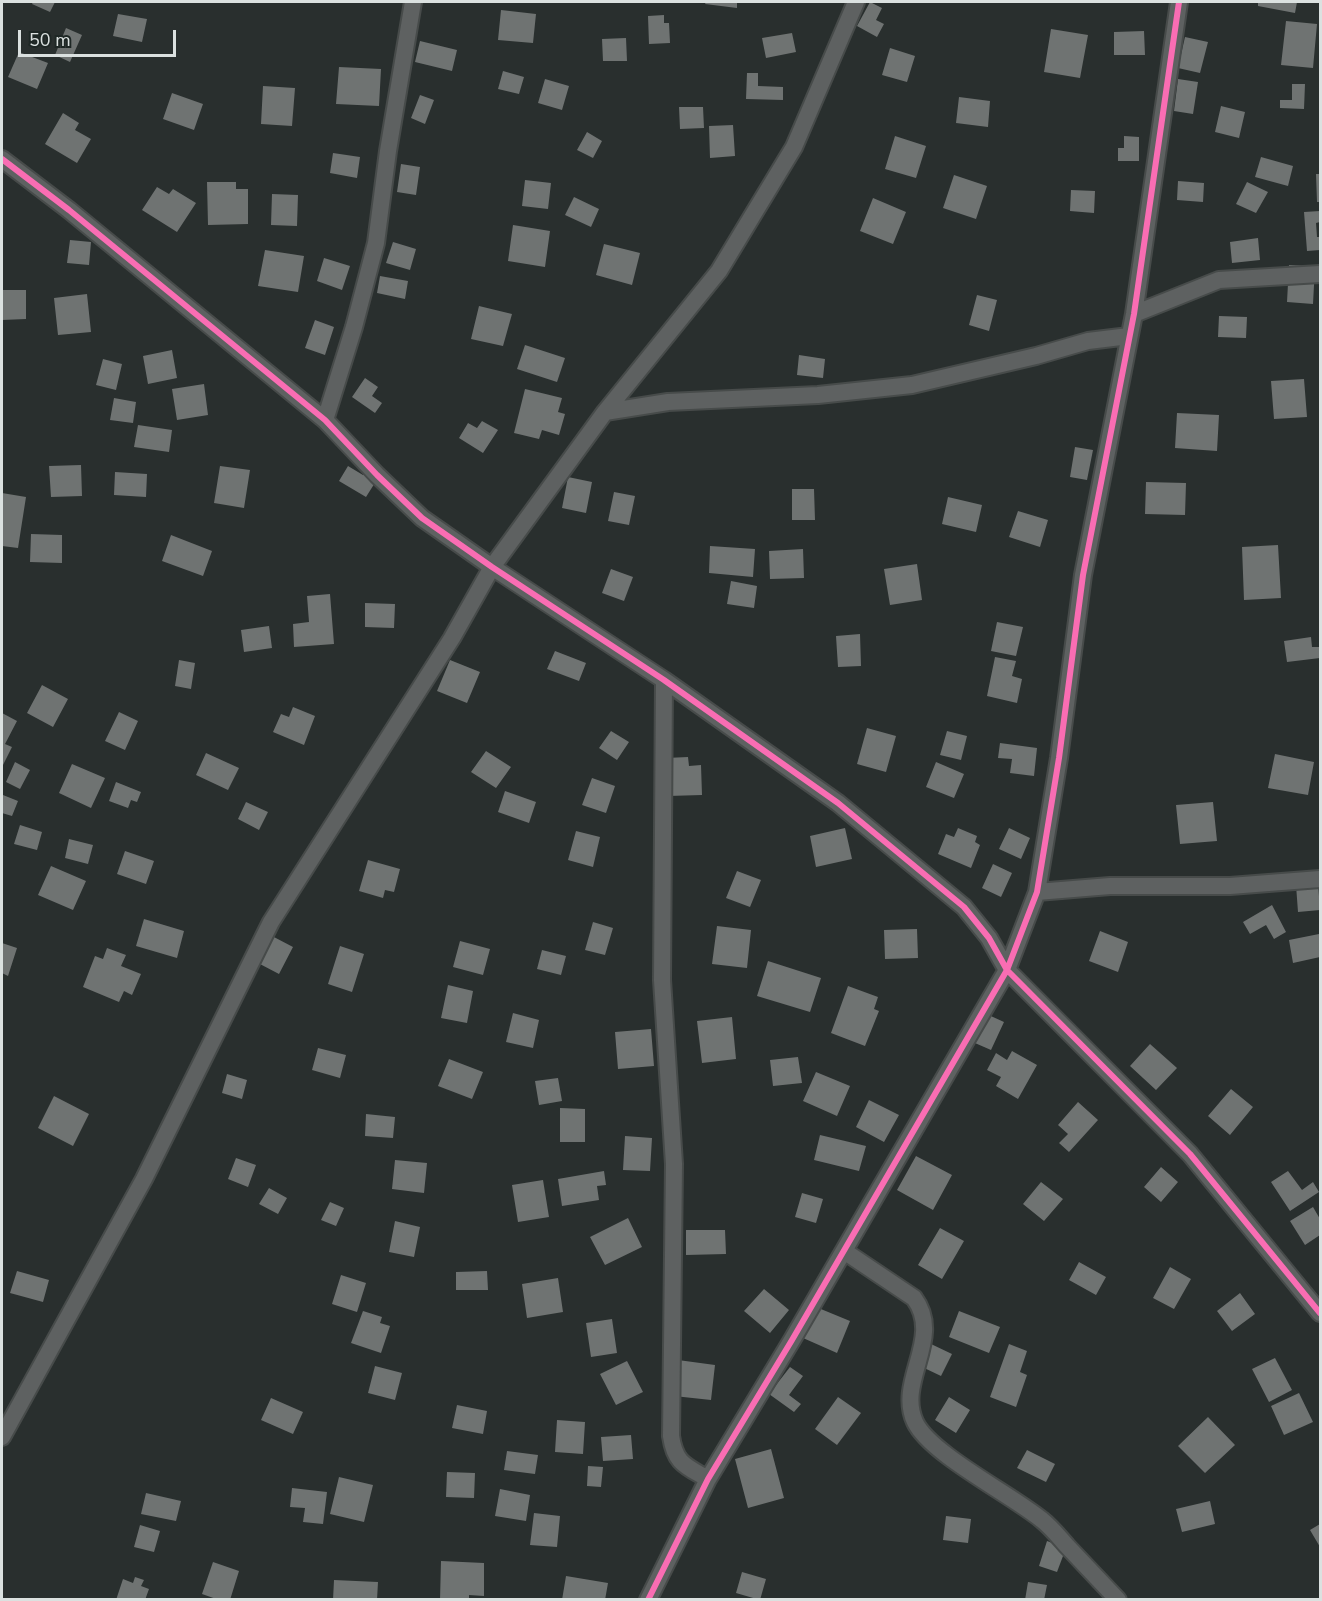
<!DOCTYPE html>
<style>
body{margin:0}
#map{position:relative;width:1322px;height:1601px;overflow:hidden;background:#292f2e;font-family:"Nunito Sans",sans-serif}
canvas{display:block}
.frame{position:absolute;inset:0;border:3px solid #dbe1e0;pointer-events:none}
.scale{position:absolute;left:18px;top:30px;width:158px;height:27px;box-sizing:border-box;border:3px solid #dbe1e0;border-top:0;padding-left:8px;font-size:18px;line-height:21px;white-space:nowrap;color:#dbe1e0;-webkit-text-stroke:4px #1e2725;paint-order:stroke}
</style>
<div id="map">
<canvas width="1322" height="1601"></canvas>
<div class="frame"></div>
<div class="scale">50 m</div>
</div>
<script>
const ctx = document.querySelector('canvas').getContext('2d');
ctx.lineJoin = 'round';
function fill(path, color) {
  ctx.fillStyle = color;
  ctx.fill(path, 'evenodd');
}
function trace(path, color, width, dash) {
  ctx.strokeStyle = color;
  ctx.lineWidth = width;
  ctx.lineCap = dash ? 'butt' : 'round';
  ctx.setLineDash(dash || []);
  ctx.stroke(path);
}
fill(new Path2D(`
 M33,2H55L50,12L32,4Z
 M706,2H737V8L705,4Z
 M870,2L882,8L876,20L884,24L877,37L857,26Z
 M1258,2H1297L1295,13L1258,6Z
 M501,10L536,14L533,43L498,40Z
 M118,14L147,19L142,42L113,36Z
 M664,15V23H669L670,43L649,44L648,16Z
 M1286,21L1317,24L1313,68L1281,65Z
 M66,28L82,35L70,62L55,55Z
 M1051,29L1088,35L1080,78L1044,72Z
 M1144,31L1145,55H1114V32Z
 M792,33L796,52L766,58L762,38Z
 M1185,37L1208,42L1200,73L1178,68Z
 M626,38L627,61H603L602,39Z
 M420,41L457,50L452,71L415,62Z
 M890,48L915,56L907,82L882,75Z
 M19,52L48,63L37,89L8,77Z
 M339,67L381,69L379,106L336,104Z
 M503,71L524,77L519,94L498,89Z
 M747,73H758V86L783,87V100L746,99Z
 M545,79L569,86L562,110L538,103Z
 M1178,79L1198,82L1193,114L1174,111Z
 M1292,84H1305L1304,109L1280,108V100H1292Z
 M263,86L295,88L292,126L261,124Z
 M172,93L203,104L194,130L163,119Z
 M420,95L434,100L425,124L411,118Z
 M959,97L990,101L988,127L956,123Z
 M1221,106L1245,112L1239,138L1215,132Z
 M679,107H703L704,128L680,129Z
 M63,113L79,123L75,130L91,139L77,163L45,144Z
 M733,125L735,156L710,158L709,126Z
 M587,132L602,141L593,158L577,150Z
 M895,136L926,146L916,178L885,169Z
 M1124,136L1139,137V161H1118V148H1124Z
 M333,153L360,157L357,178L330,173Z
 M1261,157L1293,166L1288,186L1255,177Z
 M401,164L420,167L416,195L397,192Z
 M1316,174H1320V202H1317Z
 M954,175L987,186L976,219L943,208Z
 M525,180L551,183L548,209L522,206Z
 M1178,181L1204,183L1203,202L1177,200Z
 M207,182H236V189H248V224L208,225Z
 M1247,182L1268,192L1256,213L1236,204Z
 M157,187L169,194L173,189L196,203L177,232L142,210Z
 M1071,190L1095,191L1094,213L1070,211Z
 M272,194L298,195L297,226L271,225Z
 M574,197L599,209L591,227L565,215Z
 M873,198L906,212L893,244L860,231Z
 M1320,211V222L1316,223L1317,237H1320V250L1307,251L1304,212Z
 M513,225L550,231L545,267L508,261Z
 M1258,238L1260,260L1232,263L1230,242Z
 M70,240L91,242L89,265L67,263Z
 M393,242L416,249L410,270L386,263Z
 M604,244L640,253L632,285L596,275Z
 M265,250L304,256L298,292L258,286Z
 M324,258L350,266L342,290L317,281Z
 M1289,265L1315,266L1313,304L1287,302Z
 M380,276L408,281L405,299L377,293Z
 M2,290H26V319L2,320Z
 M87,294L91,332L58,335L54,298Z
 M977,295L997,300L989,331L969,325Z
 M479,306L512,314L503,346L471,339Z
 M1219,316L1247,317L1246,338L1218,337Z
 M315,320L334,327L325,355L305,348Z
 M525,345L565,358L557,382L517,369Z
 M172,350L177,378L148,384L143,356Z
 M799,355L825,359L823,378L797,375Z
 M103,359L122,364L116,390L96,385Z
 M365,378L378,387L372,396L382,403L375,413L352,397Z
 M1304,379L1307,417L1274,419L1271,381Z
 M204,384L208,415L177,420L172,389Z
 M525,389L562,398L558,412L565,414L559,435L542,430L539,439L514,433Z
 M114,398L136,402L133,423L110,420Z
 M1177,413L1219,415L1217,451L1175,448Z
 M482,421L498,430L483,453L459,438L468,423L477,428Z
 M138,425L172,430L169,452L134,447Z
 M1075,447L1093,450L1087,480L1070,477Z
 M81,465L82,496L51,497L49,466Z
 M220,466L250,470L244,508L214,503Z
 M348,466L363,475L366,470L378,478L366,497L339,481Z
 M115,472L147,474L146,497L114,495Z
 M568,477L592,482L586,513L562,508Z
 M1146,482L1186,483L1185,515L1145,514Z
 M792,489H814L815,520H792Z
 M614,492L635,496L629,525L608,521Z
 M2,493L26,497L18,548L2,546Z
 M948,497L982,505L976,532L942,524Z
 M1018,511L1048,520L1040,547L1009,537Z
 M31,534L62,535V563L30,562Z
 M171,535L212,551L203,576L162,561Z
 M1278,545L1281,598L1244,600L1242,547Z
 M710,546L755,549L753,577L709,573Z
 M803,549L804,578L770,579L769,551Z
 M917,564L922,600L890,605L884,569Z
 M611,569L633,577L624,601L602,593Z
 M731,581L757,586L754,608L727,604Z
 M330,594L334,644L294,647L293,624L309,622L307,596Z
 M365,603L395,604L394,628L365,627Z
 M997,622L1023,627L1016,656L991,651Z
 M269,626L272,648L244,652L241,630Z
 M860,634L861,666L838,667L836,636Z
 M1311,637L1312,647H1320V658L1287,662L1284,641Z
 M555,651L586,663L579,681L547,669Z
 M995,657L1016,661L1012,676L1022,679L1017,703L987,696Z
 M179,660L195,663L191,689L175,686Z
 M450,660L480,672L467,703L437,691Z
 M42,685L68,699L53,727L27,713Z
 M293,707L315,716L304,745L273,732L281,714L289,717Z
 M119,712L138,721L125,750L105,741Z
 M2,713L17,721L5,744L12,747L2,767Z
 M867,728L896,736L886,772L857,764Z
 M611,731L629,742L617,760L599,748Z
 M947,731L967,736L961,760L940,755Z
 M1000,743L1037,748L1034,776L1010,773L1012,759L998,758Z
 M486,751L511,767L496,788L471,772Z
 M206,753L239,768L228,790L196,775Z
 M1275,754L1314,762L1308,795L1268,788Z
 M688,757L689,766L701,765L702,795L668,796L666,758Z
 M15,762L30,770L20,789L6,782Z
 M936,762L964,774L954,798L926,787Z
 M72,764L105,778L91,808L59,793Z
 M592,778L615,786L606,813L582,805Z
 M116,782L141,792L137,802L131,800L128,808L109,801Z
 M505,791L536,802L529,823L498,812Z
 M3,795L18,801L12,816L2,813Z
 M246,802L268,812L259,830L238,819Z
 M1213,802L1217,841L1180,844L1176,805Z
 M20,825L42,832L37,850L14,844Z
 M845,828L852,859L816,867L810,836Z
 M958,828L977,836L975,842L980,845L971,868L938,854L946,834L954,837Z
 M1009,828L1030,838L1021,859L999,849Z
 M576,831L600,837L593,867L568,860Z
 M69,839L93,845L88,864L65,858Z
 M125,851L154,861L146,884L117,874Z
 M368,860L400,869L394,892L385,890L383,898L359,891Z
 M993,864L1012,873L1001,897L982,888Z
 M51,866L86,881L73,910L38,895Z
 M737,871L761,880L750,907L726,898Z
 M1318,882L1320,910L1298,912L1296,885Z
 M1272,905L1286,932L1274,939L1266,925L1250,934L1243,922Z
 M144,919L184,931L177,958L136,946Z
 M593,922L613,928L605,955L585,950Z
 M717,926L751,930L747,968L712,964Z
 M917,929L918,958L885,959L884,930Z
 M1100,931L1128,942L1118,972L1089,961Z
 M1319,934L1320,957L1293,963L1289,940Z
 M272,936L293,947L279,974L258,963Z
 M460,941L490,949L483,975L453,967Z
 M2,943L17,948L8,976L2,973Z
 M340,946L364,954L352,992L328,984Z
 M107,948L126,955L121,966L141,974L132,995L124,991L119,1002L83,987L95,956L103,959Z
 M542,950L566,956L561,975L537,969Z
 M768,961L821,978L810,1012L757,996Z
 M448,985L473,991L467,1023L441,1018Z
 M848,986L878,997L874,1009L879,1011L865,1046L831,1033Z
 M982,1012L1004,1022L991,1050L968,1040Z
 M513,1013L539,1020L533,1048L506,1042Z
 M732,1017L736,1059L702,1063L697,1021Z
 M651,1029L654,1066L618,1069L615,1032Z
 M1150,1044L1177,1068L1156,1090L1130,1066Z
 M318,1048L346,1055L340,1078L312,1070Z
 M1012,1051L1037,1065L1018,1099L996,1086L1001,1077L987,1070L996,1053L1007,1060Z
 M798,1057L802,1083L773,1086L770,1060Z
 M449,1059L483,1072L472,1099L438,1086Z
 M816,1072L850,1086L837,1116L803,1101Z
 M227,1074L247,1080L242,1099L222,1093Z
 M558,1078L562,1101L539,1105L535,1081Z
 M1231,1089L1253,1107L1230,1135L1208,1116Z
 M54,1096L89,1114L73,1146L38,1128Z
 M869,1100L899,1115L884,1142L856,1127Z
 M1078,1102L1098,1120L1069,1152L1059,1143L1068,1134L1058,1125Z
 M560,1108L585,1109V1142H560Z
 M366,1114L395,1117L393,1138L365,1136Z
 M820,1135L866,1146L859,1171L814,1160Z
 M625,1136L652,1138L650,1171L623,1170Z
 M916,1156L952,1175L933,1210L897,1190Z
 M236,1158L256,1165L248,1187L228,1179Z
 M395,1160L427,1163L424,1193L392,1189Z
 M1161,1167L1178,1182L1161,1202L1144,1187Z
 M604,1171L606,1185L597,1186L599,1200L562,1206L558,1179Z
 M1288,1171L1302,1190L1313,1182L1319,1192L1290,1211L1271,1182Z
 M543,1180L549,1217L518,1222L512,1185Z
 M1041,1182L1063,1199L1044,1221L1023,1204Z
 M269,1188L287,1198L278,1214L259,1204Z
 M802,1193L823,1199L816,1223L795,1217Z
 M330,1202L344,1208L336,1226L321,1220Z
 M1313,1207L1320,1219V1235L1305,1245L1290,1221Z
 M628,1218L642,1247L605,1265L590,1237Z
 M395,1221L420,1227L414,1257L389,1252Z
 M940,1228L964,1241L942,1279L918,1265Z
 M686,1230H725L726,1254L686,1255Z
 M1079,1262L1106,1277L1096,1295L1069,1280Z
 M1170,1267L1191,1279L1174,1309L1153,1298Z
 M17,1271L49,1280L43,1302L10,1293Z
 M487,1271L488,1290H456V1272Z
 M341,1275L366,1283L357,1312L332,1304Z
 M558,1278L563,1312L527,1318L522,1284Z
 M764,1289L789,1310L770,1333L744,1311Z
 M1240,1293L1255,1314L1232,1331L1217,1311Z
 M816,1307L850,1321L837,1353L803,1338Z
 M363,1311L382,1317L380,1323L390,1326L381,1353L351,1343Z
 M959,1311L1000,1327L989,1353L949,1337Z
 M612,1319L617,1353L591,1357L586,1323Z
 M931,1344L952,1354L941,1376L920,1366Z
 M1009,1344L1027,1351L1020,1372L1027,1375L1016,1407L990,1397Z
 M1275,1358L1292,1390L1269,1402L1252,1369Z
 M678,1360L715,1365L711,1400L674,1396Z
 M627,1361L643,1392L616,1405L600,1374Z
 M375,1366L402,1373L395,1400L368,1393Z
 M790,1367L803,1376L789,1395L801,1404L794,1412L769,1394Z
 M1299,1393L1313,1422L1284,1435L1271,1406Z
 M838,1397L861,1413L837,1445L815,1429Z
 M949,1397L970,1410L956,1433L935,1420Z
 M271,1398L303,1412L293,1434L261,1420Z
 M457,1405L487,1411L483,1434L452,1428Z
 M1208,1417L1235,1445L1205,1473L1178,1446Z
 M557,1420L585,1422L583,1454L555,1452Z
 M631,1435L633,1459L603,1461L601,1437Z
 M771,1449L784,1498L748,1508L735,1459Z
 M1027,1450L1055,1464L1046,1482L1017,1468Z
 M507,1451L538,1455L535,1474L504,1470Z
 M588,1466L603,1467L601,1487L587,1486Z
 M447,1472L475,1473L474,1498L446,1497Z
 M339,1477L373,1485L364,1522L330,1514Z
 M292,1488L327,1492L323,1524L303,1522L305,1508L290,1507Z
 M500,1489L530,1495L526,1521L495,1516Z
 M146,1493L181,1501L176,1521L141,1514Z
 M1210,1501L1215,1524L1182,1532L1176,1509Z
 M534,1513L560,1516L557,1547L530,1545Z
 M946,1516L971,1519L968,1543L943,1540Z
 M1320,1524V1547L1310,1530Z
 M140,1525L160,1531L154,1552L134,1547Z
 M1047,1541L1066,1548L1057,1572L1039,1566Z
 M441,1561L484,1563V1596L469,1595V1600H440Z
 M213,1562L239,1571L230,1600H219L202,1594Z
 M742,1572L766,1579L760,1600L736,1593Z
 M566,1576L608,1583L605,1600H562Z
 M135,1577L144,1580L141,1586L149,1589L145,1600H116L123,1579L133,1583Z
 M334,1580L378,1582L377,1600H333Z
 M1028,1582L1047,1585L1044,1600H1025Z`), '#6f7372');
const street = new Path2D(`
 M2,159L69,210L325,420L377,475L422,518L492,567L664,680L838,803L964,907L989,938L1007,970L1190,1154L1320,1313
 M1134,314L1219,280L1320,274
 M605,412L668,402L818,395L912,385L1036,356L1088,341L1129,336
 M325,420L354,327L376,243L388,151L413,2
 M664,680L662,980L674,1164L671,1436C675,1464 686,1466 708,1479
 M1037,892L1110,886H1230L1320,879
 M844,1251L914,1298C944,1338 896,1381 915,1422C930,1454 1012,1495 1042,1520C1051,1527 1059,1537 1067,1546C1084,1564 1101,1582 1118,1600
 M2,1437L144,1179L271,922L452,638L492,567L605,412L719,271L794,147L856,2
 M648,1600L708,1479L792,1340L1007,970L1037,892L1059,758L1083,575L1134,314L1179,2`);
trace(street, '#474b4a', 20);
trace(street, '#5e6161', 16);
trace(new Path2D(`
 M2,159L69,210L325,420L377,475L422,518L492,567L664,680L838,803L964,907L989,938L1007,970L1190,1154L1320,1313
 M648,1600L708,1479L792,1340L1007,970L1037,892L1059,758L1083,575L1134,314L1179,2`), '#f96db3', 6);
</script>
